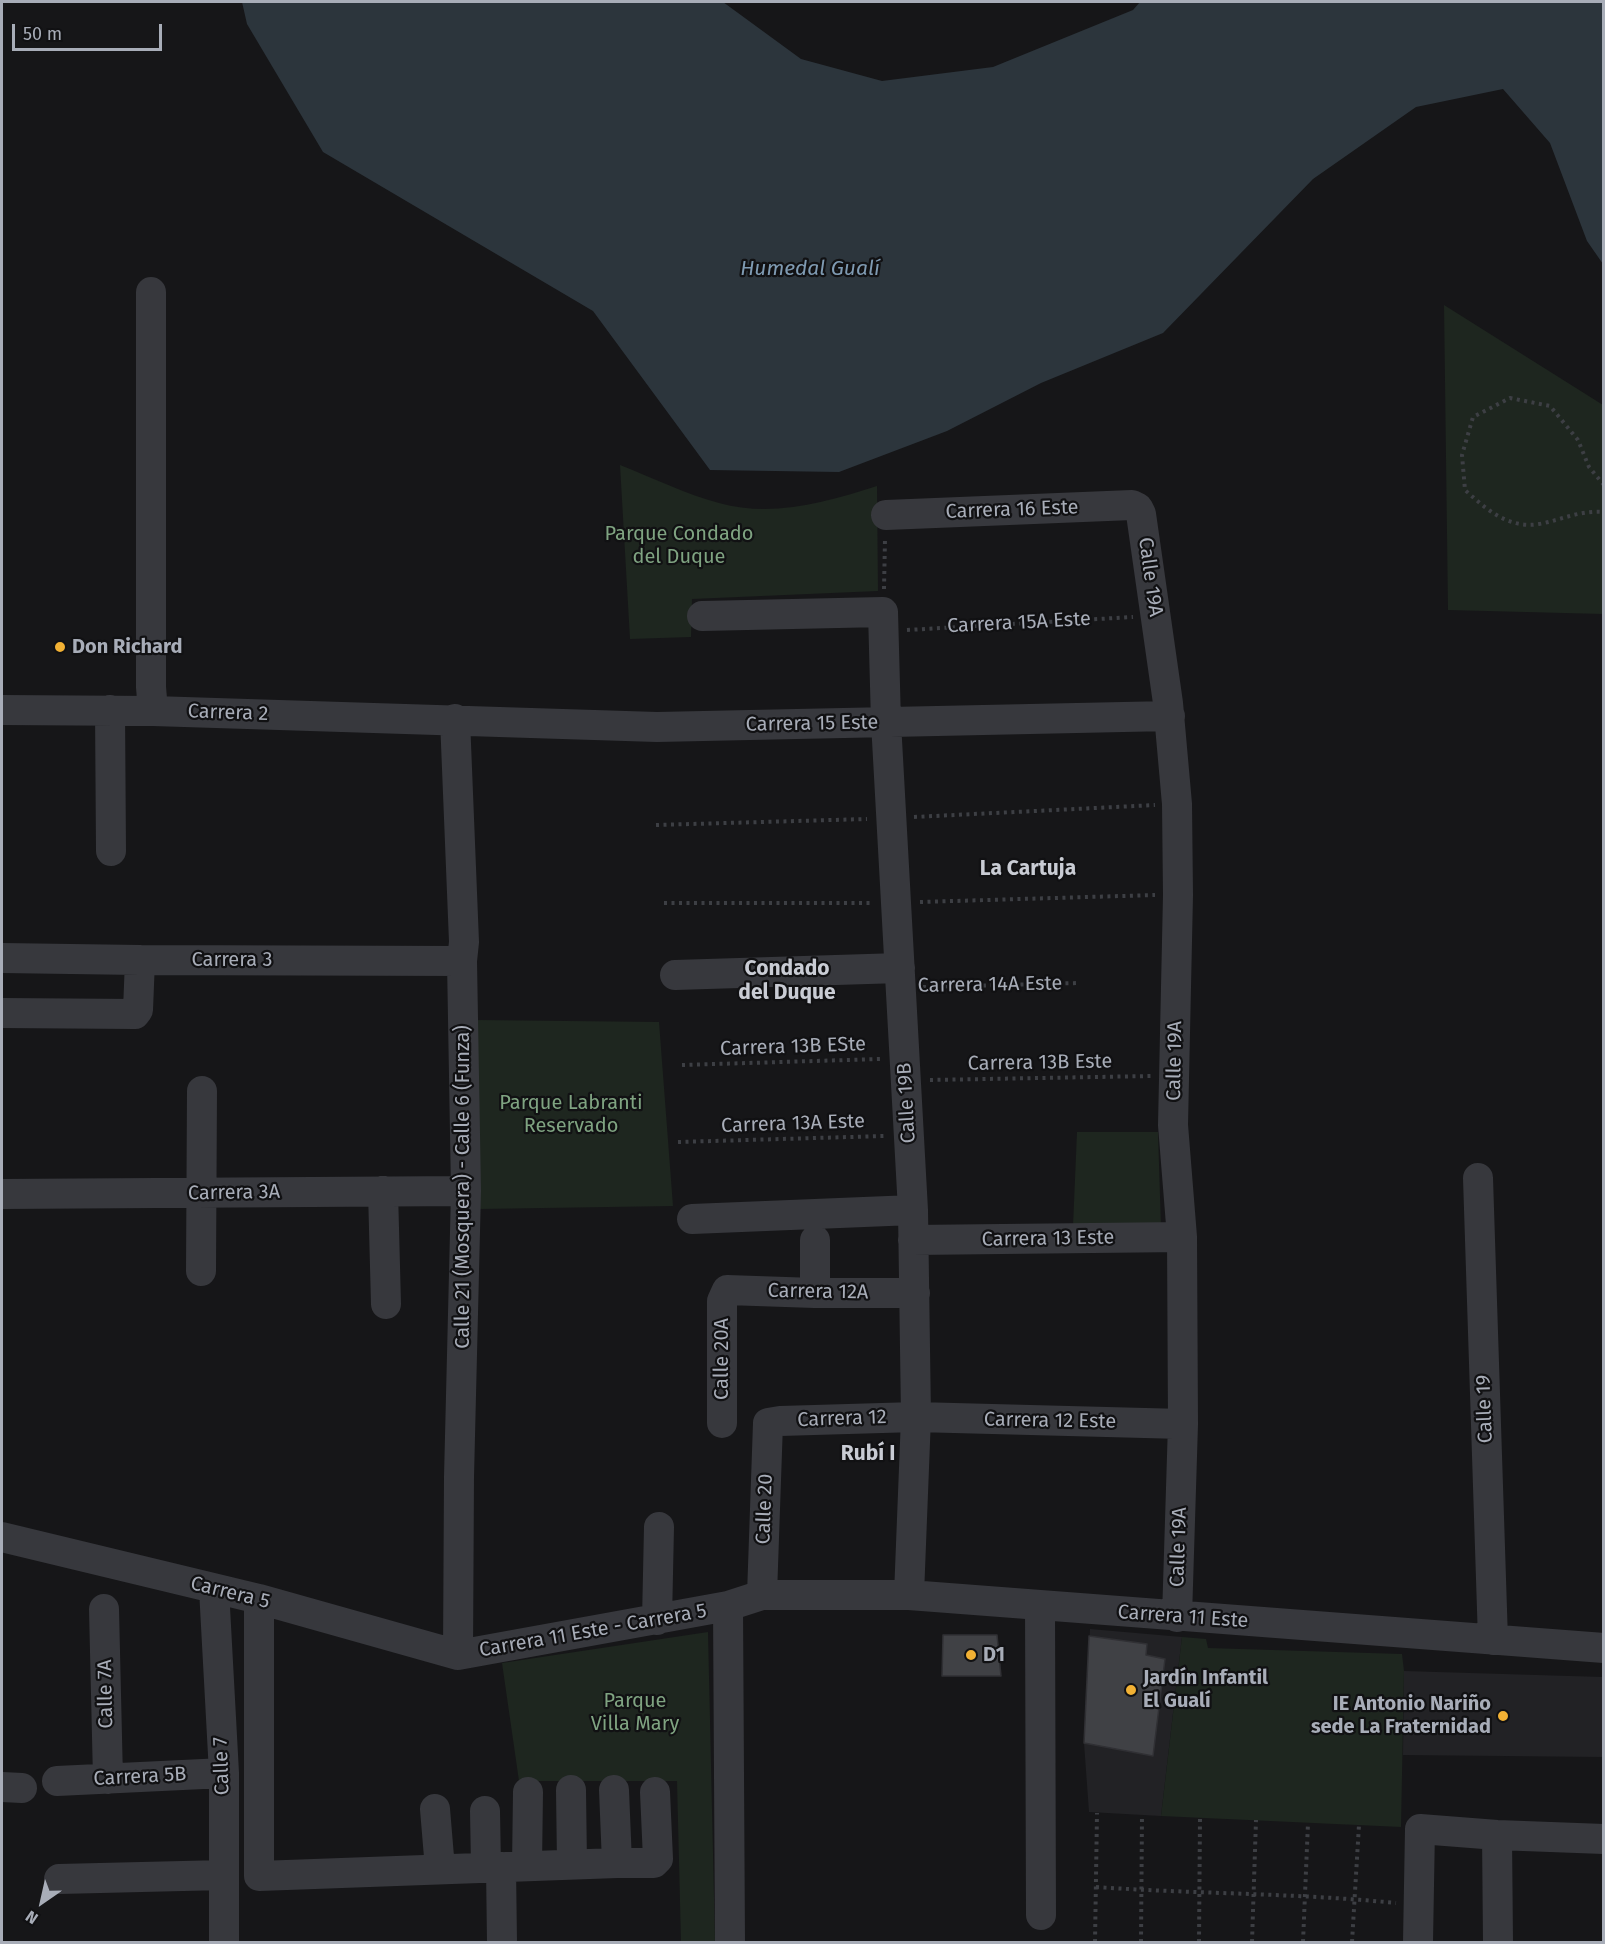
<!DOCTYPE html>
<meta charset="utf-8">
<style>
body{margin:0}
#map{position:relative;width:1605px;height:1944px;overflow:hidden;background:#161618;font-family:"Fira Sans",sans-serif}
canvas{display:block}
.frame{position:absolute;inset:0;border:3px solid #a8adb8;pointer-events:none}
.north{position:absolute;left:12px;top:1872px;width:60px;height:60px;-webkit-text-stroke:4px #111113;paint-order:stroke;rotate:214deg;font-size:16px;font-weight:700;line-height:24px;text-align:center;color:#a8adb8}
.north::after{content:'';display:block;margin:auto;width:21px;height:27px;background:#a8adb8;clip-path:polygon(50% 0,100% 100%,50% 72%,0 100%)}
.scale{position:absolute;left:12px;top:24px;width:150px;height:27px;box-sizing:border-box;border:3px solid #a8adb8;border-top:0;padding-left:8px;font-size:18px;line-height:21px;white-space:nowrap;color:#a8adb8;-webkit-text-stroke:4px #111113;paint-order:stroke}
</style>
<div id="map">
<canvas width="1605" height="1944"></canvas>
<div class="frame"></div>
<div class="north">N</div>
<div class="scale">50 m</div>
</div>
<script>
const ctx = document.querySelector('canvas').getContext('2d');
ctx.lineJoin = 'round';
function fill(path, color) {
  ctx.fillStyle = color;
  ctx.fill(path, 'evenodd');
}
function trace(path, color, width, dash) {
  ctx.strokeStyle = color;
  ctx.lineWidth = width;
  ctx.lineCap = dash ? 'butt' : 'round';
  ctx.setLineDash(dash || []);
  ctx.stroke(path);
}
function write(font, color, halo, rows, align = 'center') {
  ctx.font = font + ' "Fira Sans",sans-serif';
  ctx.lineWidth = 4.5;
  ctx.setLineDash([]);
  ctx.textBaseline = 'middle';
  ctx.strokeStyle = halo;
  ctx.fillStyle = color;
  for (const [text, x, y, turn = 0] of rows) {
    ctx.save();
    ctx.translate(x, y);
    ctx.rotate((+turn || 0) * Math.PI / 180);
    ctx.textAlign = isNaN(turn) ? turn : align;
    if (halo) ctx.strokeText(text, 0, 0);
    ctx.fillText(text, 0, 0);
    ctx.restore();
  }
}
fill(new Path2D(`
 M1090,1629L1182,1637L1161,1816L1089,1812L1084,1743Z
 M1404,1671L1603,1677V1757L1403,1755Z`), '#222225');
fill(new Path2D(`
 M1444,305L1603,405V614L1448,610Z
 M620,465C651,477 688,495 719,503C772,518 827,502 877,486L878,591L692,599L691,637L630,639Z
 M477,1020L659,1022L673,1206L479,1209Z
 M1077,1132H1158L1161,1228L1073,1226Z
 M708,1632L715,1942H681L677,1781H519L502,1663Z
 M1182,1637L1206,1639L1208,1648L1402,1654L1404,1671L1401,1827L1161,1816Z`), '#1e261f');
fill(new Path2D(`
 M242,2H723L801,59L882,81L993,67L1133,10L1140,2H1603V264L1587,241L1550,143L1503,89L1416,107L1313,179L1163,333L1041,383L947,431L839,472L710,470L593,311L323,152L247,24Z`), '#2c353c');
const building = new Path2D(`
 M943,1635H997L1001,1676H942Z
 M1089,1636L1147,1644L1146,1655L1165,1659L1153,1756L1084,1743Z`);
fill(building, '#404145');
trace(building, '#303034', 1.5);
trace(new Path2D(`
 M1604,485L1589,467L1578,440L1550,406L1510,398L1473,417L1462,455L1465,490C1486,509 1508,529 1539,524C1562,520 1579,510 1604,512
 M884,589L885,539
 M907,630L1133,617
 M914,817L1155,805
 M656,825L867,819
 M920,902L1155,895
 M664,903H873
 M923,987L1079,983
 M682,1065L880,1059
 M930,1080L1151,1076
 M678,1142L884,1136
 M1096,1887C1196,1894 1296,1893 1396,1903
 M1095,1942L1097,1813
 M1141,1942L1142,1815
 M1199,1942L1200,1818
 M1252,1942L1256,1820
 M1303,1942L1308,1823
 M1352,1942L1359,1825`), '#3d3f44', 4, [3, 4.5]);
trace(new Path2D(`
 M151,292V687L153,711
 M886,515L1132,505L1138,508L1141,514L1168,703L1177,804L1178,895L1173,1125L1182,1237L1183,1424L1177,1617
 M702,616L883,612L886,722L913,1210L916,1417L909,1595
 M2,710L153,711L657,727L1170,716
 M110,710L111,851
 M455,719L464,942L462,961L466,1191L459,1477L458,1655
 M2,958L140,960L462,961
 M675,975L900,968
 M2,1013L135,1014L138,1010L140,960
 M1478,1178L1493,1640
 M383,1191L386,1304
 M2,1194L466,1191
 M692,1219L913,1210
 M815,1240V1293
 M913,1240L1182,1237
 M201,1271L202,1091
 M722,1423V1301L727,1290L815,1293H915
 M2,1537L259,1599L458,1655L728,1606L762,1595H909L1604,1648
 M214,1589L224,1773V1942
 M762,1595L768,1423L780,1421L916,1417L1183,1424
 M259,1599V1876L617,1863H654L658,1859L655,1792
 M728,1606L730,1942
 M1040,1606L1041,1915
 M104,1609L108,1779
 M657,1620L659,1527
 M57,1781L224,1773
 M2,1787L22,1788
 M571,1790L572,1864
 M614,1790L617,1863
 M435,1809L440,1869
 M485,1811L486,1867
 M1497,1835L1498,1942
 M527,1866L528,1792
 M501,1867L502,1942
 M59,1879L224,1875
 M1418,1942L1420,1829L1497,1835L1604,1839`), '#37383d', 30);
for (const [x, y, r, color] of [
 [60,647,6,"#f2b134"],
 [971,1655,6,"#f2b134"],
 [1131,1690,6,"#f2b134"],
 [1503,1716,6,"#f2b134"]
]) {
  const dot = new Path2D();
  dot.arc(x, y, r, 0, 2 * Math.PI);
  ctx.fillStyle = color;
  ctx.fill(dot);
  trace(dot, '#111113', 2);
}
write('20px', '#a8adb8', '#111113', [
 ["Carrera 16 Este",1012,510,-2],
 ["Calle 19A",1150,577,82],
 ["Carrera 15A Este",1019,623,-3],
 ["Carrera 2",228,713,2],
 ["Carrera 15 Este",812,724,-1],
 ["Carrera 3",232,960],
 ["Carrera 14A Este",990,985,-1],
 ["Carrera 13B ESte",793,1047,-2],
 ["Calle 19A",1175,1061,-89],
 ["Carrera 13B Este",1040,1063,-1],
 ["Calle 19B",907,1103,-93],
 ["Carrera 13A Este",793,1124,-2],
 ["Calle 21 (Mosquera) - Calle 6 (Funza)",463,1187,-90],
 ["Carrera 3A",234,1193,-1],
 ["Carrera 13 Este",1048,1239,-1],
 ["Carrera 12A",818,1292,1],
 ["Calle 20A",722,1359,-90],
 ["Calle 19",1485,1409,-92],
 ["Carrera 12",842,1419,-2],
 ["Carrera 12 Este",1050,1421,1],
 ["Calle 20",765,1509,-88],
 ["Calle 19A",1179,1547,-88],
 ["Carrera 5",230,1593,14],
 ["Carrera 11 Este",1183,1617,4],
 ["Carrera 11 Este - Carrera 5",593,1631,-10],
 ["Calle 7A",106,1694,-91],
 ["Calle 7",222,1766,-92],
 ["Carrera 5B",140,1777,-3]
]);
write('20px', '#7fa381', '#111113', [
 ["Parque Condado",679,534],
 ["del Duque",679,557],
 ["Parque Labranti",571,1103],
 ["Reservado",571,1126],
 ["Parque",635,1701],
 ["Villa Mary",635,1724]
]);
write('bold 20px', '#a8adb8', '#111113', [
 ["Don Richard",72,647],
 ["D1",983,1655],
 ["Jardín Infantil",1143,1678],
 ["El Gualí",1143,1701],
 ["IE Antonio Nariño",1491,1704,"right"],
 ["sede La Fraternidad",1491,1727,"right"]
], 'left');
write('italic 21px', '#7f9bb3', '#111113', [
 ["Humedal Gualí",810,269]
]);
write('bold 21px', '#c9ccd4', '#111113', [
 ["La Cartuja",1028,869],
 ["Condado",787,969],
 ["del Duque",787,993],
 ["Rubí I",868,1454]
]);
</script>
